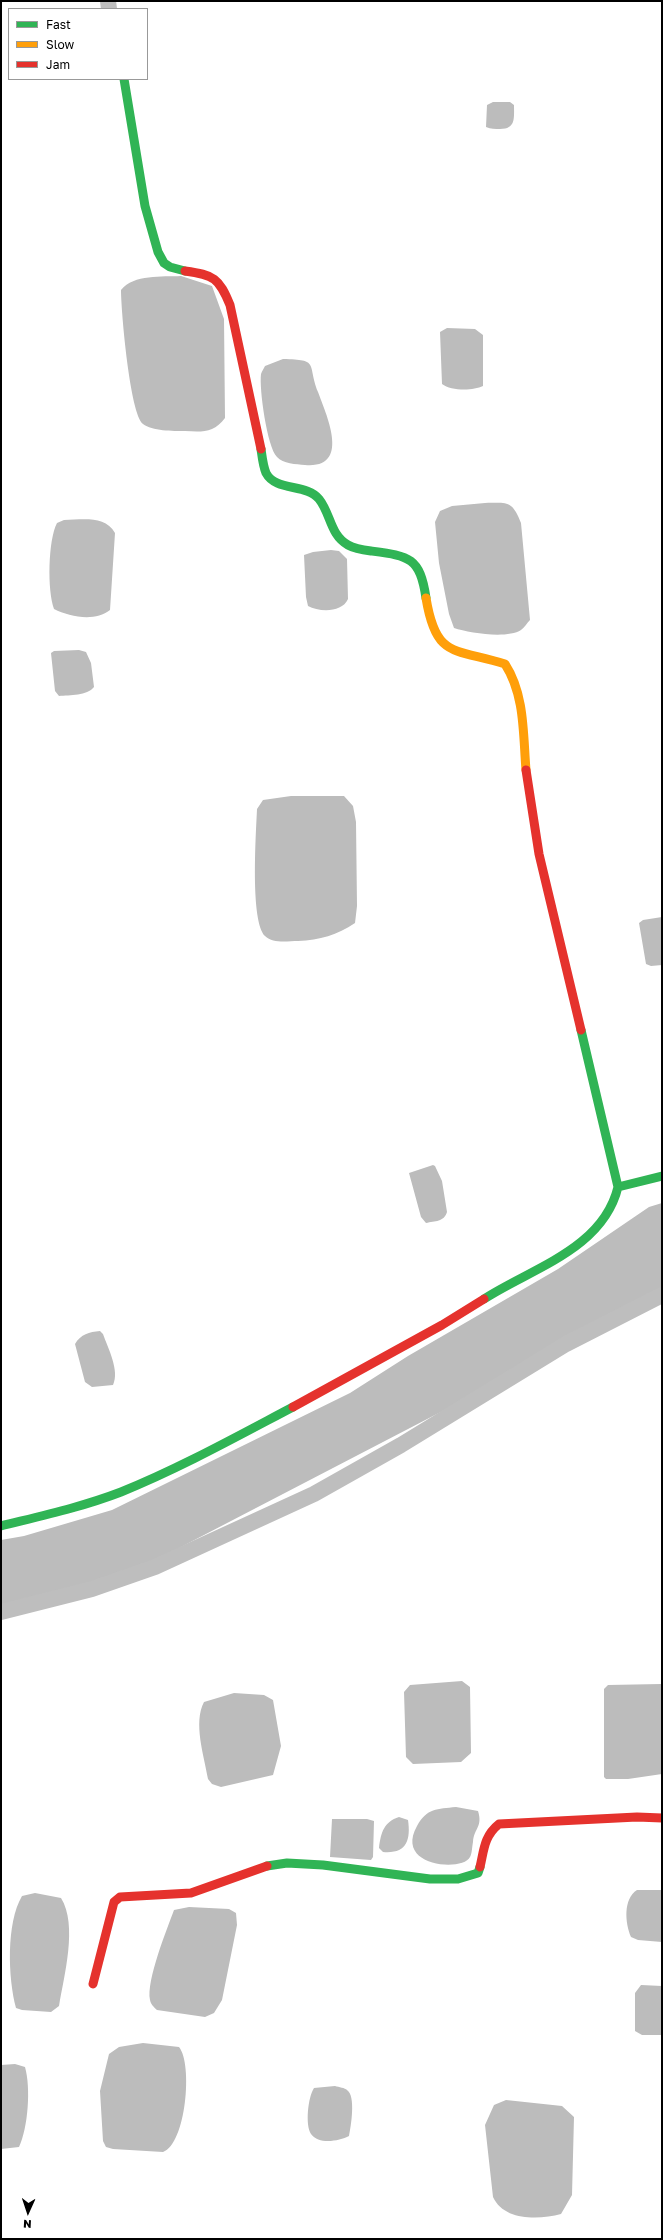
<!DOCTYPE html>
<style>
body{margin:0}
#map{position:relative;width:663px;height:2240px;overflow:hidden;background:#fff;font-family:"Golos Text",sans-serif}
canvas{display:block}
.frame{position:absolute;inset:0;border:2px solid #000;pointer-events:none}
.legend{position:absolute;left:8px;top:8px;width:140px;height:72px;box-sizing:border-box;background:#fff;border:1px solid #999;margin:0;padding:5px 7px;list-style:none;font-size:12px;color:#000}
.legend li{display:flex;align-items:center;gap:8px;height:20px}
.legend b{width:20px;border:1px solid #999}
.north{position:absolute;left:8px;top:2192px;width:40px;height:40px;-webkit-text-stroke:3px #fff;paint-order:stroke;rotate:183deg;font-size:11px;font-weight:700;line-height:16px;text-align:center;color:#000}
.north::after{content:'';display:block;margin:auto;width:14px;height:18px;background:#000;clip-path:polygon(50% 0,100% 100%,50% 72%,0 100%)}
</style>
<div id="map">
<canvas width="663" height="2240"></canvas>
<div class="frame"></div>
<ul class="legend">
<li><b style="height:5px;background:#30b455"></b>Fast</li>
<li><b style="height:5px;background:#ff9f0a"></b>Slow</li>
<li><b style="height:5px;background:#e5322d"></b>Jam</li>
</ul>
<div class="north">N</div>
</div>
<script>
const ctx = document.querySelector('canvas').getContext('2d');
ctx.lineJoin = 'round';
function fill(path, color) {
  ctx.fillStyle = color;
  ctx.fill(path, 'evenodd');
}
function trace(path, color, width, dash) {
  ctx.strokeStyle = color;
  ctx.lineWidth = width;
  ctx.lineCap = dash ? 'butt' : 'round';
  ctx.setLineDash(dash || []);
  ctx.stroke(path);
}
fill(new Path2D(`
 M493,102H510L514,105C514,118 516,129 500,129C495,129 491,129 486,127L487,105Z
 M181,276L212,286L224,319L225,418C214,433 202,432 185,431C173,431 152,431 143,424C130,414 121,310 121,290C134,274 162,277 181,276Z
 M447,328L475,329L483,335V386C473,391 451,391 442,384L440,332Z
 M283,359C320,360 307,363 318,392C326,414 352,469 305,465C296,464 283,464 277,457C267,447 259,388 261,374C262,371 264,368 265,366Z
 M485,503C507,503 512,500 521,523L530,620C527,623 524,628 521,630C507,639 469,633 454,628L449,614L439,563L435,522L440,511L452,506Z
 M64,520C82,520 105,515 115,533L110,610C95,622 70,617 54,609C47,591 48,540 57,523Z
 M331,550L339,551L347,559L348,599C342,613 319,612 308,606L306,597L304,555L313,552Z
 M79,650L86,652L91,663L94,687C87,696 70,695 59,696L55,691L51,653L54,651Z
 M291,796H344L353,806L356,822L357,906L355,923C337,935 320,940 298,941C288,941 273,944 265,936C250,921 256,833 257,809L263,800Z
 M662,917V965L651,966L646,964L639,923L643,920Z
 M433,1165L435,1166L442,1181L447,1212C444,1222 435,1221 426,1223L421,1217L409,1173Z
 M662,1203V1297L129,1574L1,1608V1540L24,1536L112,1510L350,1393L408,1356L558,1269L649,1207Z
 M100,1331L103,1334C108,1348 120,1371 113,1385L92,1387L85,1382L75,1344C81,1334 89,1332 100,1331Z
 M462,1681L470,1687L471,1753L461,1762L413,1764L406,1757L404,1692L410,1685Z
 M661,1684L662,1774L628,1779H606L604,1777V1689L608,1685Z
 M234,1693L264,1695L273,1700L281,1746L273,1775L221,1787L212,1784L208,1779C204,1755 193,1723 204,1702Z
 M456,1807L478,1811C483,1827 474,1828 473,1842C472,1847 472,1854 470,1857C463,1872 394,1867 417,1826C427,1808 437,1809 456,1807Z
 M399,1817L408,1820C411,1841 406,1854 383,1852L379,1848C381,1832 384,1822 399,1817Z
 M332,1819H367L374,1821L373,1857L371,1860L330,1857Z
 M637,1890H662V1942L638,1940L631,1937C625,1923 623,1899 637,1890Z
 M35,1893L61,1898C78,1925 64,1976 59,2006L51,2012L22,2010L16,2008C8,1978 6,1923 22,1896Z
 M189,1907L229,1909L236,1913L237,1925L222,2000L214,2013L205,2017L157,2010C154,2007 151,2005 150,2000C146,1981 167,1929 174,1910Z
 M641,1985L662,1986V2035H642L635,2031V1993Z
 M143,2043L179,2047C193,2064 186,2144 163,2152L113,2149L106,2147L103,2141L100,2091L109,2054L119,2047Z
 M15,2064L25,2067C31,2088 28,2128 19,2147L1,2149V2065Z
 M335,2086C339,2087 345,2088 347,2090C356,2096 351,2126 349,2136C339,2141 319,2145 311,2134C305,2125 308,2097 314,2088Z
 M506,2100L562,2106L574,2117L572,2195L561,2214C539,2220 504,2221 493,2197L485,2125L494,2105Z`), '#bcbcbc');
trace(new Path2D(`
 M108,1L109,9
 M1,1612L92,1589L155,1567L314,1494L401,1445L566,1344L662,1295`), '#bebebe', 16);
trace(new Path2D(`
 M124,79L145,206L158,252L164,263L170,267L185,271
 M261,449C262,456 263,466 266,473C276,492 306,483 319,499C331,514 330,535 348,545C355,549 363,550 371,551C409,556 420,557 426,598
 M581,1030L618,1187
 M484,1299C532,1268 603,1249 618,1187L662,1176
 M1,1526C41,1516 82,1507 121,1492C180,1468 236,1437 293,1407
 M267,1866L287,1863L323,1865L430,1879H458L478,1873L480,1867`), '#30b455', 9);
trace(new Path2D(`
 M426,598C436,659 454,648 505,664C525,695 523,734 526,770`), '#ff9f0a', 9);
trace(new Path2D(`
 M185,271C214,275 219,278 230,305L261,449
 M526,770L539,854L581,1030
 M293,1407L442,1325L484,1299
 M480,1867C484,1850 484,1836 499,1824L637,1817L662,1818
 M93,1984L114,1902L120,1897L191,1893L267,1866`), '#e5322d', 9);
</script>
